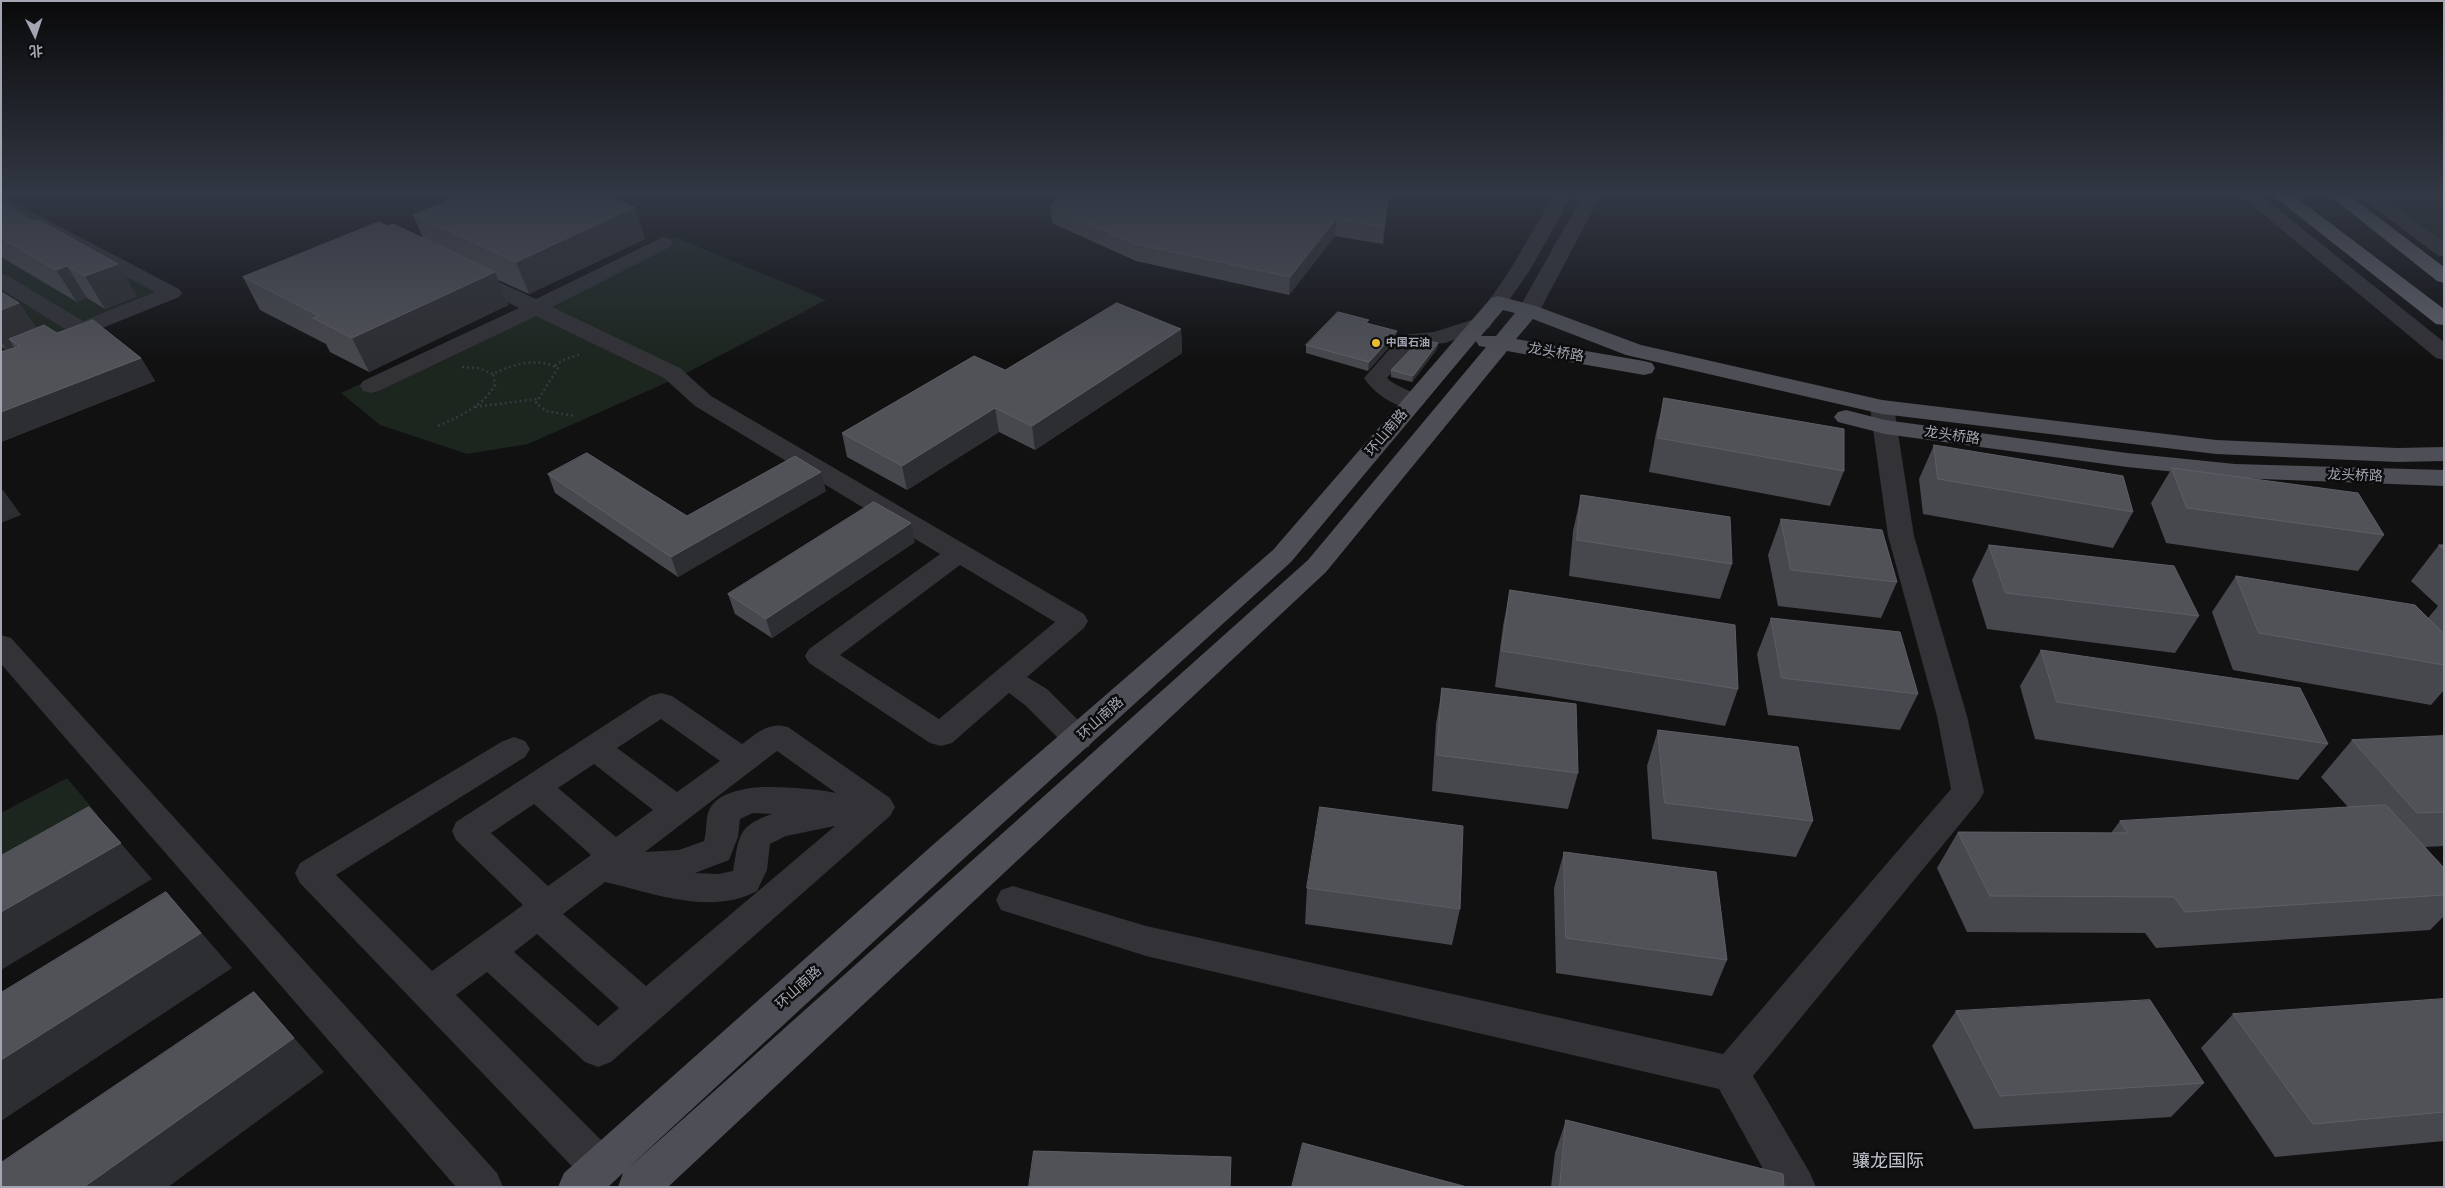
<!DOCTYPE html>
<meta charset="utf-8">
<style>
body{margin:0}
#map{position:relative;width:2445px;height:1188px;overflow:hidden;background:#111112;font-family:"Varela Round","Noto Sans SC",sans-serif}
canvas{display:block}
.frame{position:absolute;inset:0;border:2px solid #a3a6b2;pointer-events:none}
.north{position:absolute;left:10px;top:10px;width:50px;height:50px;-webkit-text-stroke:4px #0c0c0d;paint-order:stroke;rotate:176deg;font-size:14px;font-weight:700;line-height:20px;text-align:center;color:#a3a6b2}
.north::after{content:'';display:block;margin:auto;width:18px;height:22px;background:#a3a6b2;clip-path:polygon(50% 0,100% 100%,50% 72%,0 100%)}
</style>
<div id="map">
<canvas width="2445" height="1188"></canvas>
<div class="frame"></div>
<div class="north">北</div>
</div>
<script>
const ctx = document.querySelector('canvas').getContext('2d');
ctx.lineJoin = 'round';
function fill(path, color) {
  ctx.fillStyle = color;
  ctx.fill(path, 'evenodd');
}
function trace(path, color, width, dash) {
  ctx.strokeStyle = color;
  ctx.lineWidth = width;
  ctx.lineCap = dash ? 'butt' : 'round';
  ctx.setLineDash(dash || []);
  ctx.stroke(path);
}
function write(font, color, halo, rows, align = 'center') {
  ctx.font = font + ' "Varela Round","Noto Sans SC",sans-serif';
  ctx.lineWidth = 5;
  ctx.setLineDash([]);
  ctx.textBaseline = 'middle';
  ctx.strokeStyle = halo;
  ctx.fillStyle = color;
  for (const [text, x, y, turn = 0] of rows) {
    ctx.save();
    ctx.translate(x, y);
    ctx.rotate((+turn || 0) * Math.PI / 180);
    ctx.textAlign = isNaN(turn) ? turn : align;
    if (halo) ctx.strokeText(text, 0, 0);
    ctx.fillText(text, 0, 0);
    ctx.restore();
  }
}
fill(new Path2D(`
 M2367,195H2444V251Z
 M1,201L183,292L1,366Z
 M675,237L826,300L677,378L528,444L467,454L380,425L341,393Z
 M67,778L98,815L1,868V813Z`), '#1d251f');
trace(new Path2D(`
 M555,366L563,360L581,354
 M462,367L478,368L493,374
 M475,407L537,399
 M438,426C460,416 482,407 495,385L493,374C514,364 536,357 558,368L536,403L546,411L575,416`), '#38393e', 2.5, [2, 3]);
fill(new Path2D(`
 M1554,195H1572L1530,270L1505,306L1498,308L1491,306L1488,302L1510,270Z
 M1583,195H1601L1540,310L1536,314L1529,316L1522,314L1518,310Z
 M2240,195H2260L2444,342V360L2436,358Z
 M2358,195H2379L2444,242V257L2437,255Z
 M1,196L179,289L182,293L179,297L1,369V354L65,329L1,289V274L8,276L83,321L155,292L1,210Z
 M663,237L670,239L673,243L670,247L552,307L680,368L711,396L1084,614L1088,621L1084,628L1027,677L1047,689L1089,731L1093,739L1089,747L1078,751L1067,747L1025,705L1009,693L952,743L941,746L930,743L809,663L805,656L809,649L940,554L695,406L664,378L536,316L379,391L371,393L363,391L360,386L363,381L519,308L461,279L458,275L461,271L468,269L475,271L536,299ZM960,565L1055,622L939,719L840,655Z
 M1481,317L1489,318L1492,323L1489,328L1445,343L1416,346L1387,378C1398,389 1416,390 1425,402L1421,407C1400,412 1375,395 1364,378L1402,335L1434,332Z
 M1882,400L1890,402L1894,407L1914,536L1967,716L1984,792L1979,801L1753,1076L1810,1173L1816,1187H1773L1719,1089L1146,956L1001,910L996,900L1001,890L1013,886L1146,926L1723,1054L1951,789L1937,716L1888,536L1870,407L1874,402Z
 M1,635L11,638L497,1173L503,1187H456L1,664Z
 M661,693L672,696L742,744C757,733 769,721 788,727L890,798L895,807L890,816L611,1062L598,1067L585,1062L487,972L456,995L614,1153L620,1167L614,1181L600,1187L586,1181L300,883L295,873L300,863L503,741L514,737L525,741L530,749L525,757L336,875L432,971L523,905L456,840L452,831L456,822L650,696ZM661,719L720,761L677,792L617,748ZM777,751L836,793C821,789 767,785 751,788C738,790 721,794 713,804C704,814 708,829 704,841L679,850L645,852ZM594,764L653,810L616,837L558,788ZM534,804L591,855L548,886L491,833ZM753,813L772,814C736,826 739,838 733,871L718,874L695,873L729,860L738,837L740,819ZM835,826L646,986L563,914L605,882C653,893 711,916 757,891L767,870L770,844L786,836ZM537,934L619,1008L598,1026L514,952Z`), '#323237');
fill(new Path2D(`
 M1498,296L1536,306L1641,345L1882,400L2216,440L2397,448L2444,447V461L2397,462L2216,454L1882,414L1626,355L1533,319L1516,339L1644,361L1652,363L1655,368L1652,373L1644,375L1507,351L1326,572L668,1187H618L623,1173L608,1187H558L564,1173L935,843L1273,550L1491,298ZM1503,310L1515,313L1496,336H1481ZM1476,341L1479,346L1486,347L1308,560L626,1170L959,863L1291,562Z
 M1846,410L1885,420L2127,453L2235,464L2444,470V486L2235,478L2127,467L1885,434L1838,422L1834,417L1838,412Z`), '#4e4f56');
fill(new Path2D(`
 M2272,195H2293L2444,309V325L2436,324Z
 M2329,195H2349L2444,267V283L2437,281Z`), '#5e6068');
fill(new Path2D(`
 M1065,195H1389L1383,244L1335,236L1289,295L1136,261L1052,223L1050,207Z
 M1,203L137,296L105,309L87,298L77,302L1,257Z
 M635,207L645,239L529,294L498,280L508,305L369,372L330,352L326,344L260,310L243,277L388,226L423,238L413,215Z
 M1,292L19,303L36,328L57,333L141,358L155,381L1,442V352L15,348L14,347L7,350L1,346Z
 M1368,323L1396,339L1368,371L1306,353V345Z
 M1181,329L1182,353L1035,450L999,432L907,490L847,457L842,433Z
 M1438,343L1437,349L1412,382L1391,377V370Z
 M1664,398L1844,471L1830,506L1649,472L1656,433Z
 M1934,445L2133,512L2113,548L1923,514L1919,479Z
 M2172,468L2384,535L2358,571L2166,543L2151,503Z
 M548,474L687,516L826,491L678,577L555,493Z
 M1581,495L1732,564L1720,599L1569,576L1573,531Z
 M1781,519L1897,582L1881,618L1778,606L1768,555Z
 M915,542L772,638L735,614L728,594Z
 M1989,545L2199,616L2175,653L1987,629L1972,580Z
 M2439,545H2444V690L2431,705L2233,670L2212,612L2236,576L2428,618L2438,606L2411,581Z
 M1510,590L1738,689L1725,726L1495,687L1503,626Z
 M1771,618L1918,694L1900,730L1768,715L1757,654Z
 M2041,650L2328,744L2298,780L2035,739L2020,686Z
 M1442,688L1578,773L1568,809L1432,791L1436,724Z
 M1658,730L1813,821L1796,857L1652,839L1647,766Z
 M2444,736V846L2425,847L2444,868V916L2430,930L2156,948L2145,933L1967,932L1937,868L1958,832L2111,833L2120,821L2348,807L2321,777L2352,740Z
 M1564,852L1727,960L1712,996L1556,973L1554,888Z
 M1307,888L1460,909L1452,945L1305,924Z
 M2444,999V1141L2275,1157L2201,1048L2233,1014Z
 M1956,1011L2204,1083L2171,1117L1974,1129L1932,1046Z
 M1566,1120L1784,1187H1551L1555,1153Z`), '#47484d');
fill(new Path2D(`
 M1388,195H1389L1383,244L1384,227Z
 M635,207L645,239L529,294L516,262Z
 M1336,219L1335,236L1289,295L1290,277Z
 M118,264L137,296L105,309L85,276Z
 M67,266L87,298L77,302L56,270Z
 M495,272L508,305L369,372L352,338Z
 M19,303L41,336L9,339L14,347L7,350L1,342V310Z
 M1181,329L1182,353L1035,450L1032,426Z
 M1397,331L1396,339L1368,371L1369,362Z
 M1438,343L1437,349L1412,382L1413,376Z
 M141,358L155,381L1,442V412Z
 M995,408L999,432L907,490L902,466Z
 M821,472L826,491L678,577L671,557Z
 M3,490L21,515L1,523V491Z
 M911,523L915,542L772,638L766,619Z
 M89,807L152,879L1,970V912Z
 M166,892L232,968L1,1121V1060Z
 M254,992L324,1072L168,1187H84Z`), '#2d2e31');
const building = new Path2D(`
 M462,195H603L635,207L516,262L413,215Z
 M1065,195H1388L1384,227L1336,219L1290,277L1135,244L1050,207Z
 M1,203L34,222L39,220L118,264L85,276L67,266L56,270L1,238Z
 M379,222L388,226L393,224L495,272L352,338L313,318L319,316L243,277Z
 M1,292L19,303L1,310Z
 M1117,303L1181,329L1032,426L995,408L902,466L842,433L974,356L1005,370Z
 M1338,312L1369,320L1366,323L1397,331L1369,362L1306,345Z
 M93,320L141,358L1,412V352L20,346L9,339L44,325L57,333Z
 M1428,341L1438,343L1413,376L1391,370L1418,342Z
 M1664,398L1844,429V471L1658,438Z
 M1934,445L2123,476L2133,512L1938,479Z
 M587,453L687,516L795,456L821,472L671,557L548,474Z
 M2172,468L2358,493L2384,535L2187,508Z
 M1581,495L1730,517L1732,564L1577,540Z
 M874,502L911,523L766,619L728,594Z
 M1781,519L1882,530L1897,582L1791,570Z
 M1989,545L2174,566L2199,616L2006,593Z
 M2439,545H2444V549Z
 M2236,576L2415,605L2442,632L2444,635V665L2259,633Z
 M1510,590L1735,625L1738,689L1502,651Z
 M1771,618L1900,632L1918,694L1782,678Z
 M2041,650L2300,688L2328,744L2057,702Z
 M1442,688L1576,704L1578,773L1437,755Z
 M1658,730L1798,747L1813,821L1665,803Z
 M2444,736V812L2417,813L2352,740Z
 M2386,805L2444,868V895L2185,912L2174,897L1990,896L1958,832L2128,833L2120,821Z
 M89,807L121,843L1,912V856Z
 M1320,807L1463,826L1460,909L1307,888Z
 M1564,852L1716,872L1727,960L1566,938Z
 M166,892L201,933L1,1060V993Z
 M254,992L294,1038L84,1187H1V1163Z
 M2444,999V1112L2313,1124L2233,1014Z
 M2150,1000L2204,1083L2000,1096L1956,1011Z
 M1566,1120L1783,1174L1784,1187H1560Z
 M1303,1143L1467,1187H1292Z
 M1034,1151L1231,1157L1230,1187H1029Z`);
fill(building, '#515258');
trace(building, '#5e5f66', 1);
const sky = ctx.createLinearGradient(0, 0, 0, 361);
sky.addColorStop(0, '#09090a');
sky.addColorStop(0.54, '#323844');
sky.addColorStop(1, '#32384400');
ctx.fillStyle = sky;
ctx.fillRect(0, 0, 2445, 361);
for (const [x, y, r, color] of [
 [1376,343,5,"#eabd31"]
]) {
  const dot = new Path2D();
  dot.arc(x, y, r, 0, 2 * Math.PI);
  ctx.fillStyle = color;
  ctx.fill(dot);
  trace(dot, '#0c0c0d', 2);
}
write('bold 11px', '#a3a6b2', '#0c0c0d', [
 ["中国石油",1386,343]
], 'left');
write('14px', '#a3a6b2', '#0c0c0d', [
 ["龙头桥路",1556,353,9],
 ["环山南路",1387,433,-50],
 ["龙头桥路",1952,436,8],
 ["龙头桥路",2355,476,2],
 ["环山南路",1101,719,-42],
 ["环山南路",799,988,-42]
]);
write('18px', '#c3c5cf', '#0c0c0d', [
 ["骧龙国际",1888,1162]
]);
</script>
